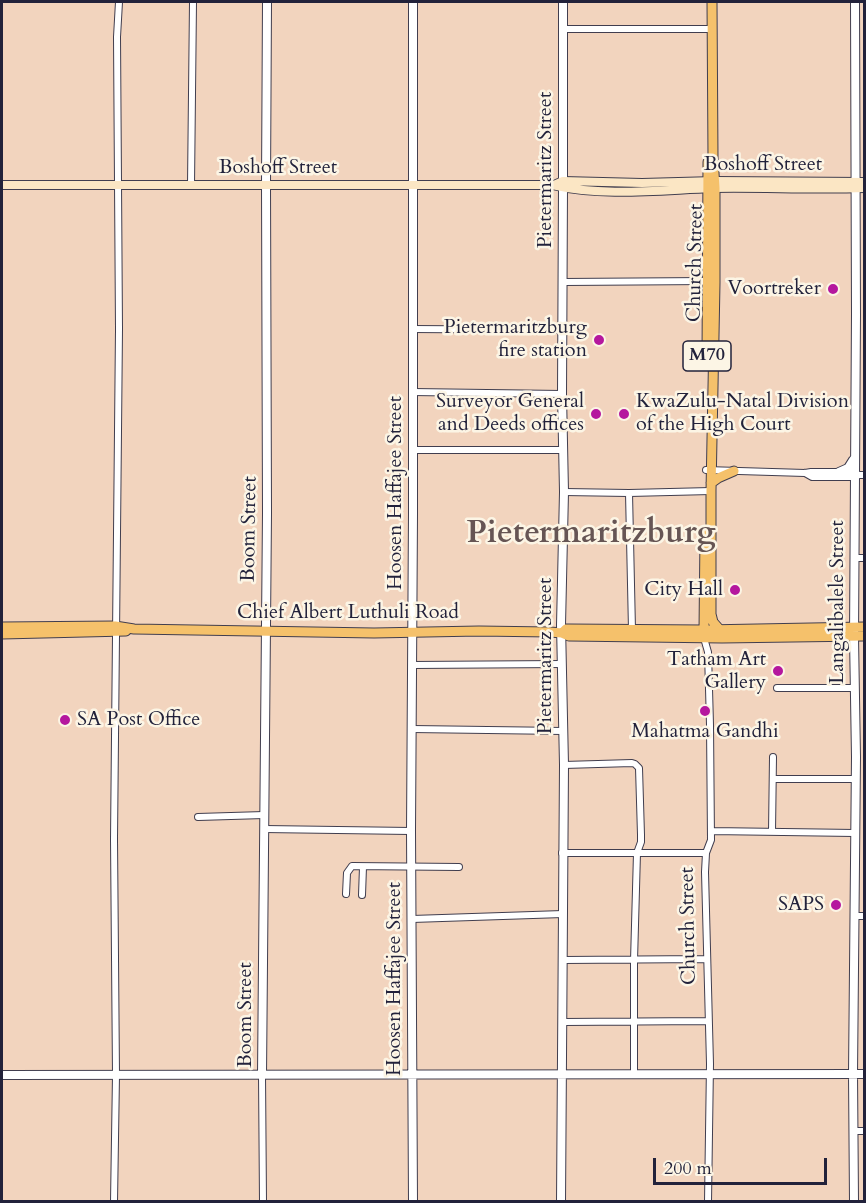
<!DOCTYPE html>
<style>
body{margin:0}
#map{position:relative;width:866px;height:1203px;overflow:hidden;background:#f2e0c3;font-family:Cardo,serif}
canvas{display:block}
.frame{position:absolute;inset:0;border:3px solid #22223b;pointer-events:none}
.scale{position:absolute;left:653px;top:1158px;width:174px;height:27px;box-sizing:border-box;border:3px solid #22223b;border-top:0;padding-left:8px;font-size:18px;line-height:21px;white-space:nowrap;color:#22223b;-webkit-text-stroke:4px #fcf5e5;paint-order:stroke}
</style>
<div id="map">
<canvas width="866" height="1203"></canvas>
<div class="frame"></div>
<div class="scale">200 m</div>
</div>
<script>
const ctx = document.querySelector('canvas').getContext('2d');
ctx.lineJoin = 'round';
function fill(path, color) {
  ctx.fillStyle = color;
  ctx.fill(path, 'evenodd');
}
function trace(path, color, width, dash) {
  ctx.strokeStyle = color;
  ctx.lineWidth = width;
  ctx.lineCap = dash ? 'butt' : 'round';
  ctx.setLineDash(dash || []);
  ctx.stroke(path);
}
function write(font, color, halo, rows, align = 'center') {
  ctx.font = font + ' Cardo,serif';
  ctx.lineWidth = 5;
  ctx.setLineDash([]);
  ctx.textBaseline = 'middle';
  ctx.strokeStyle = halo;
  ctx.fillStyle = color;
  for (const [text, x, y, turn = 0] of rows) {
    ctx.save();
    ctx.translate(x, y);
    ctx.rotate((+turn || 0) * Math.PI / 180);
    ctx.textAlign = isNaN(turn) ? turn : align;
    if (halo) ctx.strokeText(text, 0, 0);
    ctx.fillText(text, 0, 0);
    ctx.restore();
  }
}
fill(new Path2D(`
 M2,2H864V1201H2Z`), '#f2d4be');
const minor = new Path2D(`
 M563,29H712
 M191,185L193,2
 M563,282L708,281
 M412,329L563,330
 M412,392L562,394
 M412,450H563
 M706,470L805,473L811,472H854L859,475
 M805,473L812,477H854L859,475H864
 M564,492L629,493L711,491
 M629,493L632,630
 M855,558H864
 M704,638L708,652L710,725L711,840L706,853L705,872L710,1064L708,1202
 M412,665L562,664
 M777,688H855
 M412,729L563,731
 M564,765L632,763L635,764L639,768L641,835V842L637,853L634,961V1075
 M774,779H855
 M198,817L264,815
 M264,829L411,831
 M711,831L855,833
 M772,832L773,757
 M562,853H706
 M346,894L347,873L352,866L459,867
 M362,895L363,867
 M855,916H864
 M412,919L563,914
 M563,960L707,959
 M563,1022L708,1021
 M262,1075L263,1202
 M854,1131H864
 M114,1202L116,1075L114,839L119,329L117,37L119,2`);
const tertiary = new Path2D(`
 M413,2V514L411,831L413,1202
 M563,181V2
 M839,472L848,468L853,460
 M2,1075L864,1074
 M262,1075L267,513L266,184L267,2
 M561,1202L564,765L561,625L564,492L562,394L563,188
 M854,1202L853,1074L856,757L854,637L856,314L855,2`);
const secondary = new Path2D(`
 M2,185H552C604,197 659,190 713,188C763,187 814,190 864,188
 M554,185L563,181L642,183L715,181L864,182`);
const primary = new Path2D(`
 M712,2L713,158L715,188V283L711,491V614L713,622L720,630
 M707,358L708,162
 M711,483L718,478L734,471
 M2,627L115,626L134,629L374,633L479,631L550,632L562,633L569,636L722,638L864,636
 M704,630L705,534
 M562,633L566,629H569L704,630L864,627
 M2,634L126,631`);
trace(minor, '#413e4f', 8);
trace(tertiary, '#413e4f', 10);
trace(secondary, '#413e4f', 10);
trace(primary, '#413e4f', 11);
trace(minor, '#fff', 6);
trace(tertiary, '#fff', 8);
trace(secondary, '#fbe6c4', 8);
trace(primary, '#f5c16b', 9);
for (const [x, y, r, color] of [
 [833,289,6,"#b5179e"],
 [599,340,6,"#b5179e"],
 [596,414,6,"#b5179e"],
 [624,414,6,"#b5179e"],
 [735,590,6,"#b5179e"],
 [778,671,6,"#b5179e"],
 [705,711,6,"#b5179e"],
 [65,720,6,"#b5179e"],
 [836,905,6,"#b5179e"]
]) {
  const dot = new Path2D();
  dot.arc(x, y, r, 0, 2 * Math.PI);
  ctx.fillStyle = color;
  ctx.fill(dot);
  trace(dot, '#fcf5e5', 2);
}
for (const [x, y, w] of [
 [707,356,48]
]) {
  const box = new Path2D();
  box.roundRect(x - w / 2, y - 15, w, 30, 4.5);
  ctx.fillStyle = '#fcf5e5';
  ctx.fill(box);
  trace(box, '#22223b', 1.5);
}
write('bold 18px', '#22223b', null, [
 ["M70",707,356]
]);
write('20px', '#22223b', '#fcf5e5', [
 ["Boshoff Street",763,165],
 ["Boshoff Street",278,168],
 ["Pietermaritz Street",546,170,-90],
 ["Church Street",696,263,-89],
 ["Hoosen Haffajee Street",396,493,-90],
 ["Boom Street",250,529,-89],
 ["Langalibalele Street",838,602,-90],
 ["Chief Albert Luthuli Road",348,613],
 ["Pietermaritz Street",546,656,-90],
 ["Church Street",689,926,-91],
 ["Hoosen Haffajee Street",395,979,-90],
 ["Boom Street",246,1015,-90]
]);
write('20px', '#22223b', '#fcf5e5', [
 ["Voortreker",821,289],
 ["Pietermaritzburg",587,328],
 ["fire station",587,351],
 ["Surveyor General",584,402],
 ["and Deeds offices",584,425],
 ["KwaZulu-Natal Division",636,402,"left"],
 ["of the High Court",636,425,"left"],
 ["City Hall",723,590],
 ["Tatham Art",766,660],
 ["Gallery",766,683],
 ["SA Post Office",77,720,"left"],
 ["Mahatma Gandhi",705,732,"center"],
 ["SAPS",824,905]
], 'right');
write('bold 32px', '#665554', '#fcf5e5', [
 ["Pietermaritzburg",591,535]
]);
</script>
